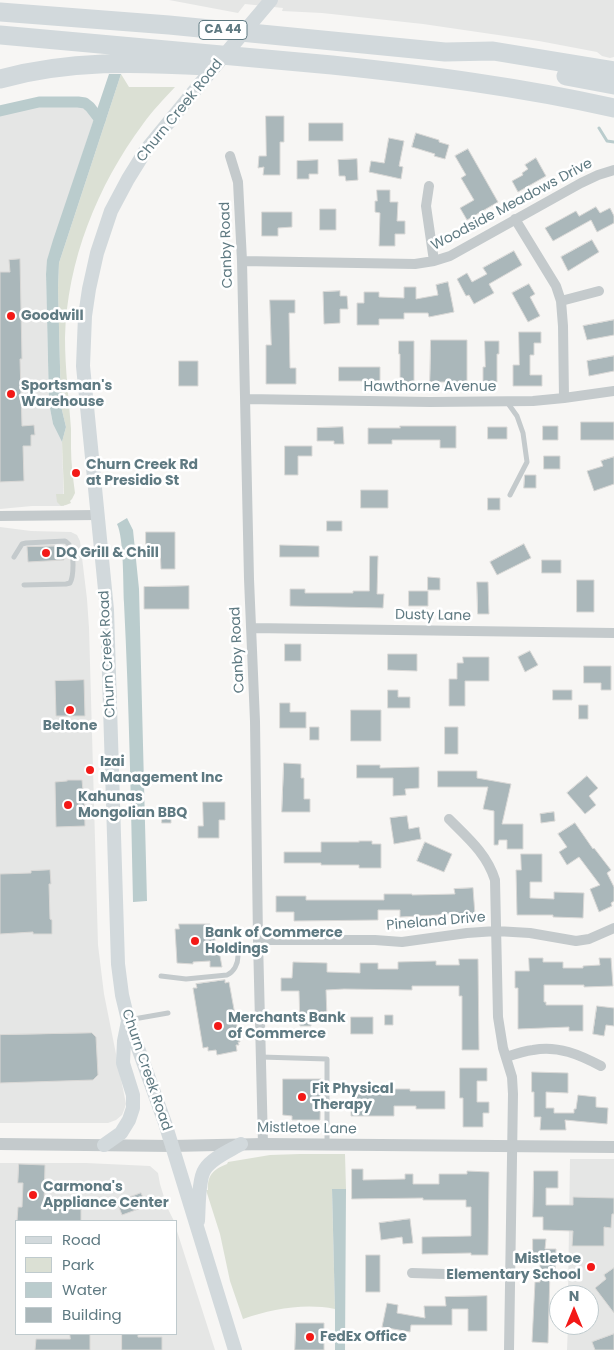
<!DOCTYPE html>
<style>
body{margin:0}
#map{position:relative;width:614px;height:1350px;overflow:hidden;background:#f7f6f4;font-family:Poppins,sans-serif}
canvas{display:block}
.legend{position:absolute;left:15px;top:1220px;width:162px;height:115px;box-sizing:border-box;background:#fff;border:1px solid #bfcacd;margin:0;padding:6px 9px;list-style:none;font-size:15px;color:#5f7a82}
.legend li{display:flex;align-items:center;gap:10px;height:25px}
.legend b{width:25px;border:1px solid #bfcacd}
.north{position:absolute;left:549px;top:1285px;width:50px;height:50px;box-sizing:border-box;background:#fff;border:1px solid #bfcacd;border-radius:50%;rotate:0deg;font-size:14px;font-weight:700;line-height:20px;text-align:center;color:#5f7a82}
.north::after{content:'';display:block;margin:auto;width:18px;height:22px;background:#f31917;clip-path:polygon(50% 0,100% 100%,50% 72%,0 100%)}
</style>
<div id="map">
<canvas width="614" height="1350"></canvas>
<ul class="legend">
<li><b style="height:6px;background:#d2d9dc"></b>Road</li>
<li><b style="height:14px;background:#dbe0d4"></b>Park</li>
<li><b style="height:14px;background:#bacccd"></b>Water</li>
<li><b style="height:14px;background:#aab7ba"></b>Building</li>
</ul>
<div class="north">N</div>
</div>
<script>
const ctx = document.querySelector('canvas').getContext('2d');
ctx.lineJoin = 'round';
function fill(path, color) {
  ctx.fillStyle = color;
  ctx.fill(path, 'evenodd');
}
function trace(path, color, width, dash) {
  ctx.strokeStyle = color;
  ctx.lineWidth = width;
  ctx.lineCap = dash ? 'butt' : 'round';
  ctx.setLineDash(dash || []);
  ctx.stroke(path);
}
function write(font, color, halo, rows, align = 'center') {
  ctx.font = font + ' Poppins,sans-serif';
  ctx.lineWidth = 5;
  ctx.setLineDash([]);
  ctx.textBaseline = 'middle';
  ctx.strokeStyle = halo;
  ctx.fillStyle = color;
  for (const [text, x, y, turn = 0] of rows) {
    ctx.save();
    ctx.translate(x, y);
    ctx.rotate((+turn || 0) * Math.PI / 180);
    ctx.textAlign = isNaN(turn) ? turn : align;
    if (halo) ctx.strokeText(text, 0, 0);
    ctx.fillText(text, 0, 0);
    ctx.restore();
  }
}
fill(new Path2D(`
 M169,0H614V57L610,58L602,56L597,52L539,41L423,24L322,13L282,11L283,8L245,4L238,13Z
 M77,103L85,106L95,116L49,255L46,274L49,403L53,424L62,442L64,506H32L0,509V114L36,105Z
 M0,527L31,531L71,532L77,535L80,541L87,599L89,628L98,945L104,994L126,1104L124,1110L122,1115L116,1120L108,1123H0Z
 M570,1159H614V1350H567L568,1325H589V1295H568Z
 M0,1163H86L150,1166L158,1173L160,1184L167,1207L174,1221H16V1334H176V1228L215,1350H0Z`), '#e5e6e5');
fill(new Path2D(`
 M121,74L129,87H175C164,99 152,111 143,124C97,186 67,261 65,338C65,369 69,399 71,429C71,435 71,441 71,448C71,463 73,478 75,493L72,499L70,501L71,503L66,505L61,506L57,502L56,494H64L62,442L66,427L61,406L58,288L59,263Z
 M300,1154H345L346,1189L332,1190L335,1309C304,1303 272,1309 243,1319L230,1281L220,1234L206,1190H208C207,1175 214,1169 227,1164L228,1162L270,1155Z`), '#dbe0d4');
fill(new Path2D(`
 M109,74H121L59,263L58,288L61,406L66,427L62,442L53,424L49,403L46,274L47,260L53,240Z
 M127,518L133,530L139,589L147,901L133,902C131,802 129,703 124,603C123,585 124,538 117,524Z
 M332,1189H346L345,1350H335V1311Z`), '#bacccd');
trace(new Path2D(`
 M599,128L607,141L614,142`), '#bacccd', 3);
trace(new Path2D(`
 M0,111L39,102H78L85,103L90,107L100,120`), '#bacccd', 11);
const building = new Path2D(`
 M266,116H284V142H280V175H263L264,167L258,168L259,156H266Z
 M309,123H343V141H309Z
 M416,133L439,140V142L449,145L445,159L434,156L435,154L412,147Z
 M389,138L404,141L399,166L403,167L401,179L369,172L371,161L384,163Z
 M468,149L498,202L467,220L460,208L474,200L461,178L466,175L455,156Z
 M536,158L546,176L518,192L512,181L523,175L522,173L528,169L525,165Z
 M357,159L358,180L346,181L345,176H339L338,160Z
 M318,160V174H309V179H297V161Z
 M377,190H390V202H398L397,221H405V234H395V246H379L380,213L375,212V201H377Z
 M596,207L600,213L610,208L614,216V223L597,232L591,220L553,241L545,228L576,211L579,216Z
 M320,209H336V230H320Z
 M262,212H292V227L278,228V236H262Z
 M592,240L599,252L568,271L561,257Z
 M514,251L522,265L489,284L494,293L474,304L469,295L466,296L457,279L467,273L472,282L487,274L483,268Z
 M20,259L22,359H20L22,426L34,425L35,435H31V446H23L24,481L0,482V272H10L9,260Z
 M448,282L454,312L429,317L428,313H404V319H379V325H357V303H364V292H379V297L404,298V287H416V299L438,295L436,285Z
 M529,284L535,294L530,297L540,316L528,322L512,293Z
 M340,291V296H347L348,309H340V323L324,324L323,292Z
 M270,300H295V313H289L290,368H296V384H266V345H271Z
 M614,320V335L587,340L583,326Z
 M519,332H541V343H534V355H530V375H542V386H513V365H519Z
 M431,340H467V382H430Z
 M399,341H414V382H400V354H399Z
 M485,341H499V354H497V382H483V367H485Z
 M614,356V371L589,376L587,361Z
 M179,361H198V386H179Z
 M339,367H380V381H339Z
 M581,422H614V440H581Z
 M400,426H456V448H440V440H392V444H368V428H400Z
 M543,426H558V440H543Z
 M343,427L344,444H334V441H317V428Z
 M488,427H507V439H488Z
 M285,446H312V456H298V475H285Z
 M544,456H560V469H544Z
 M614,457V484L594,491L587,471L603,466L601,461Z
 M525,475H536V488H524Z
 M361,490H388V508H361Z
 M488,498H500V510H488Z
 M327,521H342V531H327Z
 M146,532H175V569H161L160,546H146Z
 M524,544L531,558L497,575L490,562Z
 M280,545L319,546V557H280Z
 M64,546V560L28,562L27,547Z
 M370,556H378L377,594H384L383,608L290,606V589H305V593H353V591H369Z
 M542,560H561V573H542Z
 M428,577L440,578V590H428Z
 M577,580H594V612H577Z
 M477,582H488L489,614H478Z
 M189,586V609H144V587Z
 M409,591H428V606H409Z
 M285,644H301V661H285Z
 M530,651L538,665L525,672L518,657Z
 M388,654H417V671L388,670Z
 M463,657H489V681H465V706H449V679H457V663H463Z
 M584,666H611V690H601V683H584Z
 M84,680L85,716H56L55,681Z
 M388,690H398V697H410V708H388Z
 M553,690H572V700H553Z
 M280,703H290V712H306V728H280Z
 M579,705H588V719H579Z
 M351,710H381V741H351Z
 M310,727H319V740H310Z
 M445,727H458V754H445Z
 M284,763L301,764V778H304V799H310V812H282Z
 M357,765H380V768L419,767V788L405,789L406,795L393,796V778H357Z
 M438,771H477V778L511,784L502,824H523V849H507V840H499L498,845H494V811L483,809L488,787H438Z
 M587,776L598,788L589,796L596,805L585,814L567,793Z
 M67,780H82L83,791L84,790L85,826L56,827L55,782L67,781Z
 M203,802H225V820H219V838H198V826H203Z
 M162,811H171V823H162Z
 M554,812L555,821L541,823L540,814Z
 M407,816L409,829L419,827L421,839L394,844L390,818Z
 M575,823L593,849L594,848L611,870L607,873L614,887V901L611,903L612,906L599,912L590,889L600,885L579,857L567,865L559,852L567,847L558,834Z
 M359,841H372V844H381V868H359V865H321V863H284V852H321V842H359Z
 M425,842L452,854L444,872L417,861Z
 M521,854H542V882H530V898L554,899V892L584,893L583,918L553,917V915H517L516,870H521Z
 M50,870L51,884H49L50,919L52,920V934H33V932L0,934V874L31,873V871Z
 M473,888L475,915L456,916V914L400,917V910H378V920L294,921V912H276V896H306V900H384V894H412V895L455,894L454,889Z
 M179,924H210V928H215V952L220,956L222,967H210V961L193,962V964L177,963L175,929H179Z
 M529,958H543V962H563V968H583V966L600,965L599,958H611L613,986L584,987V985H544V1002H546V1005H583V1031H569V1027L518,1029V988H515V971H529Z
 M459,959H478L479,1050H462V996H459V986H412V990L344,989L326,990L327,1018H311V1026H300L299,991H281V978H292L293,962L327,963V972L360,973V963H378V969H398V962L436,961V965H459Z
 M225,980V983L229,982L240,1042H238L239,1045H236L237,1051L217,1055L216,1050L208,1051V1047L203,1048L193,988H197L196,984Z
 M597,1006L614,1008V1026L606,1025L604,1036L593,1034Z
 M385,1015H393V1025H385Z
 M351,1017H373V1034H351Z
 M92,1033L96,1037L98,1075L93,1080L0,1083V1035Z
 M460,1068H487V1081H477V1102H489V1113H483V1127H463V1098H460Z
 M532,1072L568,1073V1093L546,1092V1108H554V1113H574V1109H576L578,1095L596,1097V1107L608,1108L607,1124L565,1120L566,1130H540L541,1117H534V1092H532Z
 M283,1079H321L320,1120H292V1116L283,1115Z
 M382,1089H410V1091H445V1109H416V1106H394V1116H351V1094H382Z
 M19,1164L45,1165L44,1205H74V1207H81V1221H17L18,1207H22L23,1183H18Z
 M352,1169H363V1180L405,1179V1174H413V1184H439V1174H467V1171L489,1172L488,1255H471V1253L422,1254V1237L471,1236V1207H466V1200H423V1198L352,1199Z
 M534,1171H558V1188H546V1205H573V1197L614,1198V1214H612L611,1228L604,1227V1246H572L573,1231L543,1230V1217H533Z
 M141,1193L147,1206L122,1215L117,1202Z
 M410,1219L413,1243L403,1244L402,1237L381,1240L379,1223Z
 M533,1239H546L545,1249H556L555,1273L550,1272L548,1343L532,1342L535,1282H540V1253H533Z
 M366,1255H380V1292H366Z
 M614,1268V1313L595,1288L606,1279L604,1275Z
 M487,1296V1331H468V1309H452V1325H411L410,1332L382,1327L387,1303L398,1305L397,1313L425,1318L424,1306H446L445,1297Z
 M296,1323H324V1350H295Z
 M70,1334H90V1350H35L36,1339H70Z
 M122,1334H138V1337H162V1350H122Z
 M614,1334V1350H595L592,1342Z`);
fill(building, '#aab7ba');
trace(building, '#d9d8d6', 1);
trace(new Path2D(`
 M507,402L517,416L523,433L527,462L510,495
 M14,557L22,544L26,543L65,541C68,543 69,543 70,547C74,554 74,576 70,583L66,584L24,585
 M161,976L186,979L227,975C234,972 238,964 238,956
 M128,1020L168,1013
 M261,1057L327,1059V1144`), '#c4cacc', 5);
trace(new Path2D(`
 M230,156L238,182L242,261L249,579L255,721L258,940L263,1144
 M429,186L426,206L427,213L434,261
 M515,219L556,286L561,301L563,326L564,398
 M242,261L415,264L434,261L450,256L581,183L598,175L614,170
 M561,301L599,291
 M246,399L430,402L533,401L564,398L614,391
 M0,516L97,515
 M251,628L614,633
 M449,819C468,838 487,854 495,880L498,1017L503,1048L512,1077L513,1094L509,1350
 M258,940H375L402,942L467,933L496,931L530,933L576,941L589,939L614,928
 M506,1057C515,1054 524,1051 533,1050C558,1045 580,1055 601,1066
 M412,1273L510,1276`), '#c4cacc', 10);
trace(new Path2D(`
 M0,1144L172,1146L263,1144L614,1147`), '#c4cacc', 12);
trace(new Path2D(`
 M104,1145L121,1133L129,1120L133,1108V1095L123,1063L124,1041L128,1021
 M198,1221C199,1208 198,1179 205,1169C212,1158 229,1151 241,1144
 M235,1350L165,1123L128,1020L122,995L118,964L107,610L83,366L85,316L89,289L97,253L111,211L128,179L146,150L200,84L271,0`), '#d2d9dc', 14);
trace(new Path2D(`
 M0,12L169,25L445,52L493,51L614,71
 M0,35L332,65C427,75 521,87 614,108
 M566,76L614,85
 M0,79C69,60 137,62 208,66`), '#d2d9dc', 19);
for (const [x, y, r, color] of [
 [11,316,5,"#f31917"],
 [11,394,5,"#f31917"],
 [76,473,5,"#f31917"],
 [46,553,5,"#f31917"],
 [70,710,5,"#f31917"],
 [90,770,5,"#f31917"],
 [68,805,5,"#f31917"],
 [195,941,5,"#f31917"],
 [218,1026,5,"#f31917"],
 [302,1097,5,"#f31917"],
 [33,1195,5,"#f31917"],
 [591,1267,5,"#f31917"],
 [310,1337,5,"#f31917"]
]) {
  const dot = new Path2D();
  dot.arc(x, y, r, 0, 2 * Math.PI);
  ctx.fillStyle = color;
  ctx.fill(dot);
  trace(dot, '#fff', 2);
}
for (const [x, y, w] of [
 [223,30,48]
]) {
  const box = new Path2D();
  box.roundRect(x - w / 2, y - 9.5, w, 19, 4);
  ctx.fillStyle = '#fff';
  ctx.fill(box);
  trace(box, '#5f7a82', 1);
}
write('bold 12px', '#5f7a82', null, [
 ["CA 44",223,30]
]);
write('14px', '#5f7a82', '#fff', [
 ["Churn Creek Road",180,111,-51],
 ["Woodside Meadows Drive",512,205,-28],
 ["Canby Road",227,245,-92],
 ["Hawthorne Avenue",430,387],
 ["Dusty Lane",433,616,1],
 ["Canby Road",238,650,-93],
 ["Churn Creek Road",108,654,-93],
 ["Pineland Drive",436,922,-5],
 ["Churn Creek Road",146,1070,71],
 ["Mistletoe Lane",307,1129,1]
]);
write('bold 14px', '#5f7a82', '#fff', [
 ["Goodwill",21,316],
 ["Sportsman's",21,386],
 ["Warehouse",21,402],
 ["Churn Creek Rd",86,465],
 ["at Presidio St",86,481],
 ["DQ Grill & Chill",56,553],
 ["Beltone",70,726,"center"],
 ["Izai",100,762],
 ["Management Inc",100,778],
 ["Kahunas",78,797],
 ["Mongolian BBQ",78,813],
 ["Bank of Commerce",205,933],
 ["Holdings",205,949],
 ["Merchants Bank",228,1018],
 ["of Commerce",228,1034],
 ["Fit Physical",312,1089],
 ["Therapy",312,1105],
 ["Carmona's",43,1187],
 ["Appliance Center",43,1203],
 ["Mistletoe",581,1259,"right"],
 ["Elementary School",581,1275,"right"],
 ["FedEx Office",320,1337]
], 'left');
</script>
